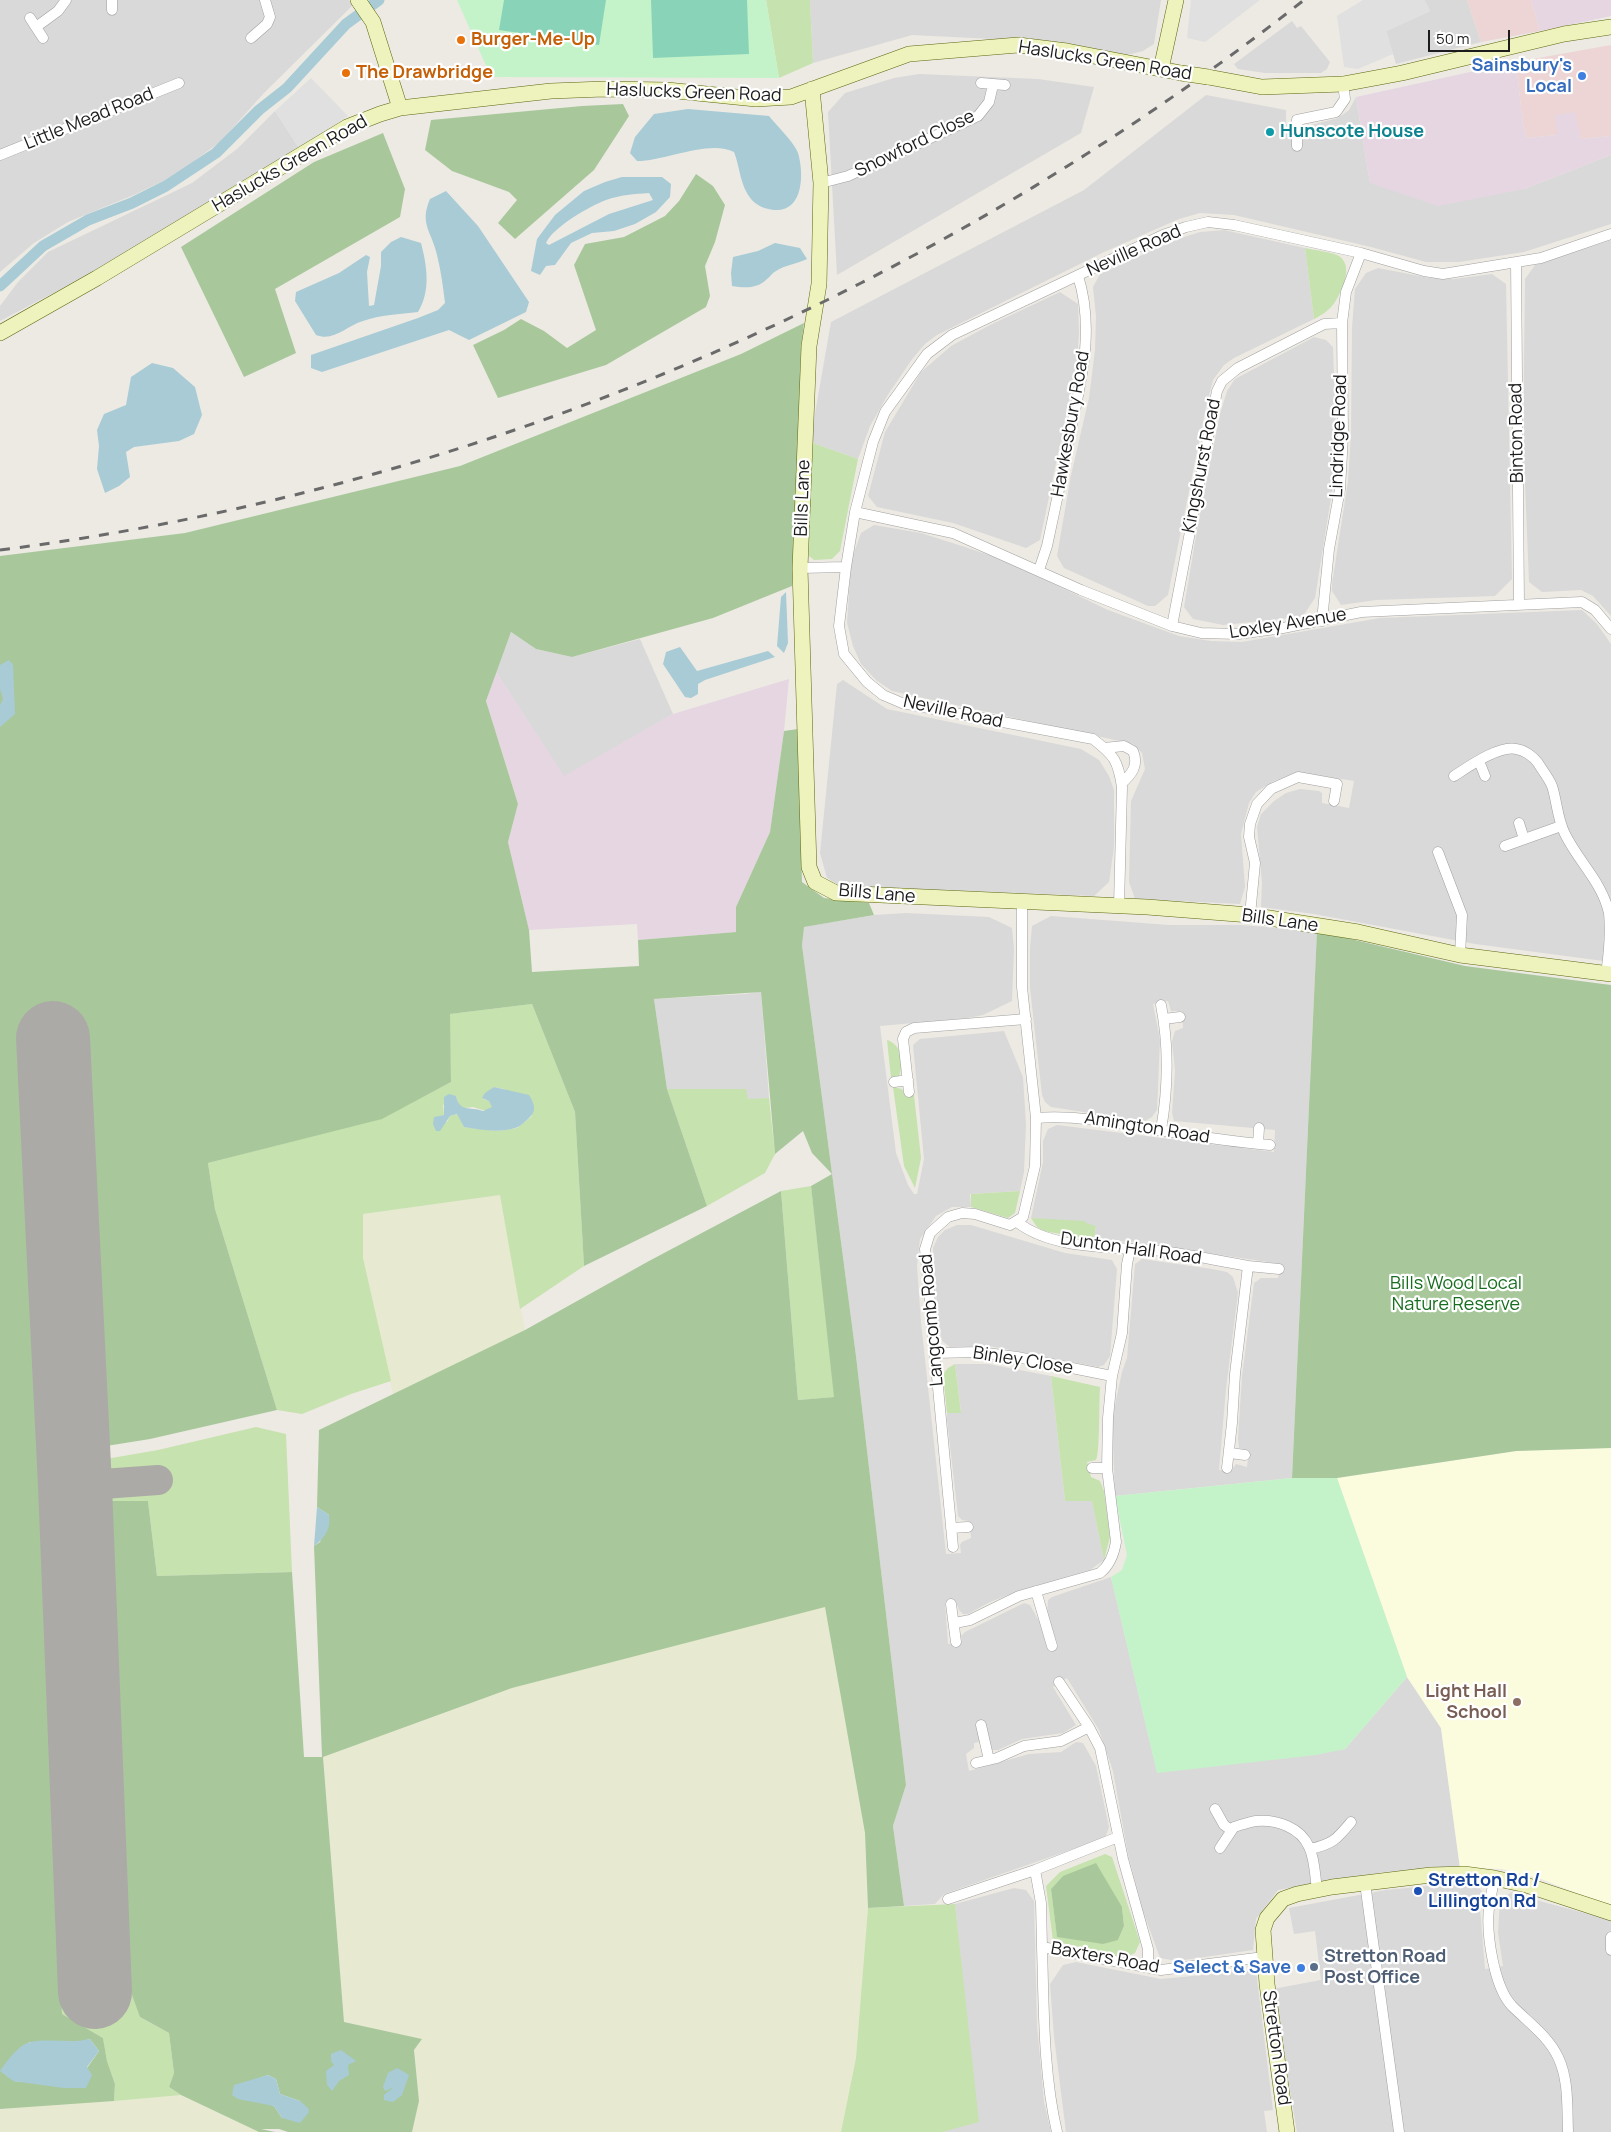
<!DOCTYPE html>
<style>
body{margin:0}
#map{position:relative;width:1611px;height:2132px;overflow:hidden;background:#edeae3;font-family:Manrope,sans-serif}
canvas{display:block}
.scale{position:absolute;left:1428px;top:30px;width:82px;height:22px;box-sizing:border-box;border:2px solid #1c1c1c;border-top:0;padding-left:6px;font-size:15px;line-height:18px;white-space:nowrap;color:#1c1c1c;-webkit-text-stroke:4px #fff;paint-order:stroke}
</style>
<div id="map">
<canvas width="1611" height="2132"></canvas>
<div class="scale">50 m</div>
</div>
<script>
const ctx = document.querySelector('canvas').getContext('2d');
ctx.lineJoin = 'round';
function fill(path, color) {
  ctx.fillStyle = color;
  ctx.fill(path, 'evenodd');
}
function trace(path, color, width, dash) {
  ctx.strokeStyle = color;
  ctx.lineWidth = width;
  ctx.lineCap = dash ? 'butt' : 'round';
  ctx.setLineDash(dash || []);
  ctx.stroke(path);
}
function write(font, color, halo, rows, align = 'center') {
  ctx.font = font + ' Manrope,sans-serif';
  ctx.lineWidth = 4.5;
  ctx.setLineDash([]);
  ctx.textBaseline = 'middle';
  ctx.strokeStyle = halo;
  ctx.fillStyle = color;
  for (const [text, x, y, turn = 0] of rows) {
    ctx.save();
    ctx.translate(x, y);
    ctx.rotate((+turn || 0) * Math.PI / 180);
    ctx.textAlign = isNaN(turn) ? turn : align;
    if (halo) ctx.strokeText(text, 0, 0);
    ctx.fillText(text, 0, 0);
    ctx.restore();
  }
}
fill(new Path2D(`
 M0,0H349L353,5L264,93L221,141L176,175L136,194L68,222L34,243L0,272Z
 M810,0H1161L1154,44L1143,51L1127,55L1033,41L912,35L813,63Z
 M1424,0H1467L1481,42L1396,64L1386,31L1430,11Z
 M1292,21L1297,28L1301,26L1330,62L1327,69L1321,73H1265L1238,69L1234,64Z
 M919,74L1038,79L1094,87L1081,133L837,275L828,112L845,93L894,78Z
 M1206,95L1286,110V124L1307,126L1338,118L1349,110L1356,97L1370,183L1524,189L1611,155V224L1524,252L1459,262H1426L1371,247L1234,215L1200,213L1179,219L1104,252L937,335L925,344L913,358L889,393L870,426L858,459L810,442L831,322L1084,190Z
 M275,111L299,148L133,251L0,321V306L18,282L48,252L192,183L237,149Z
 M1224,230L1305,248L1314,319L1234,358L1224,365L1213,380L1206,407L1168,595L1155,606H1148L1064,568L1057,556L1071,475L1089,398L1095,350L1096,317L1093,287L1100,274L1178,239L1200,232Z
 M1611,240V616L1593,596L1581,590L1542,592L1529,582L1524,460V360L1525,279L1535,265Z
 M1378,268L1430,278L1454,279L1492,274L1506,284L1512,579L1495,596L1376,600L1341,605L1332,591V584L1348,481L1351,434L1352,327L1355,289L1366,273Z
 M1060,292L1078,304L1079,332L1077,363L1040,540L1026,548L953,523L877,507L868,496L885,432L921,372L951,346L990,325Z
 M1314,337L1326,340L1333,347L1336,435L1334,479L1315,598L1305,613L1300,617L1223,625L1193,619L1184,607L1198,524L1220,414L1227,391L1235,379Z
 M874,525L921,533L968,548L1004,560L1108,610L1179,636L1211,641L1242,642L1380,618L1582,610L1597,624L1611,644V962L1475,944L1314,914L1261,907L1262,883L1257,827L1261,814L1274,801L1286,793L1300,789L1319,791L1322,793V803L1349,808L1354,781L1297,772L1274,781L1256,792L1249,803L1241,834L1245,887L1240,904L1135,899L1129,882L1131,801L1145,769L1142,753L1133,744L892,691L876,680L861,664L853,646L847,623L851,561L861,533Z
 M511,632L536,649L572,657L640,639L673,714L564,777L496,672Z
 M843,680L887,709L1081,749L1099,760L1109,776L1114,790V847L1109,882L1094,896L840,886L827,878L820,853L837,684Z
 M906,913L989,917L1012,928L1014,949L1012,1001L983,1015L968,1018L880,1026L896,1153L908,1185L914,1194H917L924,1159L913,1045L920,1039L1004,1031L1023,1077L1026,1124L1024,1172L1020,1191L970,1194L971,1207H952L936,1216L920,1239L917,1266L921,1322L946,1554L961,1553L960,1545L962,1542L971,1538L969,1521L962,1520L958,1516L947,1419V1413L961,1412L955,1364H988L1051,1376L1065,1501L1092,1500L1104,1560L1090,1570L1021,1590L990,1602L968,1614H963L959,1610L956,1602H945L948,1644L960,1643L962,1641L961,1636L965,1632L1024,1603L1030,1605L1040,1623L1047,1648L1058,1646L1047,1613L1048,1600L1052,1597L1111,1577L1157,1772L1345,1749L1407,1677L1441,1728L1460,1868L1384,1872L1278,1890L1256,1919L1253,1950L1177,1961L1160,1958L1143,1911L1128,1854L1113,1771L1099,1730L1067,1678L1053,1687L1076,1725L1063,1733L1022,1739L998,1750H991L988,1740L974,1743V1748L966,1754L969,1771L1029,1754L1061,1752L1076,1742L1083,1743L1096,1766L1109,1827L1105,1838L944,1894L935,1904L904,1906L893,1826L906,1785L856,1356L802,945L803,927L874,915Z
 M1051,916L1169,925H1241L1317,931L1292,1478L1115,1496L1112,1419L1122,1372L1127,1358L1135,1264L1142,1259L1212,1269L1227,1272L1233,1277L1238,1293L1226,1389L1219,1470L1231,1471L1236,1464L1247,1467L1249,1451L1239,1448L1238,1438L1242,1376L1254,1283L1261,1278H1278L1281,1264L1134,1242L1094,1240L1096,1226L1031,1218L1043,1162V1141L1048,1129L1057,1125L1274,1152L1275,1130L1174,1121L1172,1113L1175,1071L1172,1041L1175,1031L1183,1028L1182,1011H1171L1168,1001L1153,1004L1160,1040L1157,1110L1152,1117L1145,1121L1136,1120L1051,1107L1045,1102L1042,1095L1030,988V948L1032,926Z
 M761,991L769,1098L748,1100L745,1089H667L654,999L746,994Z
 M957,1225H971L1065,1253L1112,1260L1117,1269L1110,1356L1104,1365L1098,1367L989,1346L950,1347L942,1341L938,1321L933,1248L938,1237L945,1230Z
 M1470,1882L1478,1886L1483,1893L1484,1900L1480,1909L1485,1969L1503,1966L1498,1933L1500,1899L1512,1892L1543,1902L1611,1920V2132H1297L1273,1989L1321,1980L1315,1931L1294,1934L1289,1908L1386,1890Z
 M1014,1888L1026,1890L1034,1901L1037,2025L1044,2102L1051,2132H943L971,2061L955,1904Z
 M1076,1962L1161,1979L1256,1970L1273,2110L1264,2111L1267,2132H1066L1054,2037L1050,1984L1063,1965Z`), '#dad9d9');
fill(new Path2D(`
 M1467,0H1531L1540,31L1481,42Z
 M1611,45V136L1581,139L1574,113L1557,135L1527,138L1523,125L1516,62Z`), '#ecd5d4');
fill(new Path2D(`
 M1531,0H1611V16L1540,31Z
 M1516,62L1523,125L1527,138L1557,135L1555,115L1575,112L1581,139L1611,136V155L1524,189L1438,206L1370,183L1356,97Z
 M496,672L564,776L673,714L789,679L784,731L770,832L736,907V932L638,940L637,924L529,930L508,842L518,804L486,701Z`), '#e5d6e2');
fill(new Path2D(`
 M1611,1448V1907L1541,1879L1502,1869L1460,1868L1441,1728L1407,1677L1337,1478L1516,1451Z`), '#fbfbde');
fill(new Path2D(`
 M500,1195L525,1330L393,1395L363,1258V1214Z
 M825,1606L865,1833L868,1908L856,2058L841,2132H412L419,2101L414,2050L422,2039L344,2022L323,1757L512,1688Z
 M181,2095L259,2132H0V2109Z`), '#e7ead0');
fill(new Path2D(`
 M766,0H810L813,63L779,78Z
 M1305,248C1313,250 1332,252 1339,256C1354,266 1342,291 1335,302C1330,310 1322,315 1314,319Z
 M810,442L858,459L840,551L832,559L814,560L809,556Z
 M532,1004L575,1112L584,1266L520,1309L500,1195L363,1214V1258L391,1381L351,1394L302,1414L277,1410L215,1209L208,1163L382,1118L451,1082L449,1014ZM494,1087L504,1089L532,1116L517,1128L497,1131L464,1127L458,1114L450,1116L447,1122L434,1118L444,1115L443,1105L456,1096C457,1099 458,1105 461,1107C464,1109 469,1107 473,1107C481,1109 485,1113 493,1107L489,1101L483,1099Z
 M70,1027L100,1460L158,1450L256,1427L286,1434L292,1572L157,1576L148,1501H103L140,2017L169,2033L174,2073L169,2087L181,2095L114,2101L115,2084L107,2061L103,2038L62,2014L43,1577L38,1235L28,1036Z
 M887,1040C902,1045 905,1063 899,1076L891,1078Z
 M893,1087L902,1089L905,1096L914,1095L921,1158L915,1188L904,1166Z
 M667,1089H746L748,1099L769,1098L775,1154L765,1173L707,1206Z
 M811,1186L835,1397L798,1400L781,1191Z
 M1020,1191L1015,1213L1008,1218L971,1207V1194Z
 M1031,1218L1085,1221L1086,1223L1096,1226L1094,1240L1044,1231L1037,1227Z
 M955,1364L961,1413H947L943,1374L948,1368Z
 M1051,1376L1100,1387C1099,1399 1100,1453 1096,1460L1087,1462L1091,1477L1100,1481L1104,1491L1110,1537L1104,1560L1092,1501H1065Z
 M1105,1854L1112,1857L1140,1942L1135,1953L1126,1957L1053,1941L1046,1886L1060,1872ZM1063,1876L1122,1907L1124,1926L1118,1940L1057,1936L1051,1889Z
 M955,1904L979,2122L942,2132H841L856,2058L868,1908Z`), '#c6e2ae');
fill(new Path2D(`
 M623,104L629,116L594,170L515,239L498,223L517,200L509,192L452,171L425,150L431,120L582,106Z
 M383,133L405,189L400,217L275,289L296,353L244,377L181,247L314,162Z
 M696,174L713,186L725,205L715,242L705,266L710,296L706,307L606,365L498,398L473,345L504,330L521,319L544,331L567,348L596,330L574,265L585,244L624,237L665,216L679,201Z
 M804,323L801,348L798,472L792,586L713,618L572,657L536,649L511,632L486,701L518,804L508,842L529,930L532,972L639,966L638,940L736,932V907L770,832L784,731L798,729L802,882L824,898L869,903L874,915L804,927L802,945L856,1356L906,1785L893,1826L904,1906L868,1908L865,1833L825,1607L512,1688L323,1757L344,2022L422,2039L414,2050L419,2101L412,2132H288L279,2129H261L275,2132H259L181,2095L169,2087L174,2073L169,2033L140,2017L123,1970L103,1501H148L157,1576L292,1572L304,1757H322L314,1546L320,1542L329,1515L317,1507L319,1430L525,1330L649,1261L781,1191L798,1400L834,1397L811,1186L832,1174L812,1153L803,1131L775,1154L761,992L654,999L667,1089L707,1206L584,1266L575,1112L532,1004L450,1014L451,1082L382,1119L208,1163L215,1209L277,1410L150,1439L100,1447L70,1028L28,1036L38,1235L43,1577L62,2014L103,2038L107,2061L115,2084L114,2101L0,2109V556L185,533L460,466L741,354ZM90,2039L99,2051L87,2068L38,2083L13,2081L29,2042H79ZM268,2075L276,2079L280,2094L300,2101L282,2118L274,2106L268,2104L254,2080Z
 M1317,931L1465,966L1611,985V1448L1516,1451L1337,1478H1292Z
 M1096,1863L1122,1907L1124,1926L1118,1940L1103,1944L1057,1937L1051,1889L1063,1876Z`), '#a8c89c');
fill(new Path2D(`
 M457,0H766L779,78L491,77Z
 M1292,1478H1337L1407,1677L1345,1749L1316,1755L1157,1773L1111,1577L1122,1570L1127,1555L1115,1496Z`), '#c4f3c9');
fill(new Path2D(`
 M504,0H606L599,45L499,30Z
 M651,0H747L749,54L653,58Z`), '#89d4b8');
fill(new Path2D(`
 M1191,0H1260L1205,42L1187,38Z
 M1363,0H1424L1430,11L1386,31L1393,54L1358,69L1344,67L1337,16Z
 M311,78L348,116L299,148L275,111Z`), '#e0e0e0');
fill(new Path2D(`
 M688,109L769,116C776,125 794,142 798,153C804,173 804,212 774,210C765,209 757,206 751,199C740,186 740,167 734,152C710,139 665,161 637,161L630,153L635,137L654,114Z
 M622,177H662L671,184L670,197L656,212L635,224L614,231L592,233L571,243L555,265L546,266L540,275L531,271L537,239L555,215L584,191L605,182ZM649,193L653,200L609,214L549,245L546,243C553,227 590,206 606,200C620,195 635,194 649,193Z
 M446,191L478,226L529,302L526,312L469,340L449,330L322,372L311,368V355L418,318L438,310L445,303C443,287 441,271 437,255C432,232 419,224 430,199Z
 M401,237L421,243C427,266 431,291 418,312C400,314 380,315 363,321C346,326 334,342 316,335L295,301L296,292L339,273L366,255L370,257L367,272L369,306L374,305L381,266V252L391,242Z
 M775,243L800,248L807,259C796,264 785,265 776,271C772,273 770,277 767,279C757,289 745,288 732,286L731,273L733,257L758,251Z
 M152,363L173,368L195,387L202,415L194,434L179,441L134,447L126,452L130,477L119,486L105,493L97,469L99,446L97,430L104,414L126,405L131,377Z
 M786,592L788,643L784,653L777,646L781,597Z
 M680,647L697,671L768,651L775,657L705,680L698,684V694L691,698L685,697L663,664L666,652Z
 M9,660L13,665L15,714L0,727V705L3,699L0,689V665Z
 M494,1087L529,1095C535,1105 537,1111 528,1119C524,1122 520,1127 515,1128C499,1133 481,1130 464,1127L457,1114L450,1116L440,1131H436L433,1124L434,1117L444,1115V1097L449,1094L456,1096C460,1113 469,1106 483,1111L492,1107L489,1101L482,1098L485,1093Z
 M317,1507L329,1515C331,1529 325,1538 314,1546Z
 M90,2039L99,2051L87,2067L92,2075L86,2088H64L13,2081L0,2071C7,2061 19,2044 31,2042C50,2038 70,2044 90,2039Z
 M341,2050L356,2061L348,2065L349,2075L339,2081L332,2091L327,2085L326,2071L334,2065L331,2061V2054Z
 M397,2068L409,2075L402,2095L393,2102L384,2100V2095L394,2087L385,2091L383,2087L388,2073Z
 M268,2075L276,2079L280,2094L300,2101L308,2108L309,2112L300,2123L282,2118L274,2106L238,2099L232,2095L234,2085Z`), '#a8cbd6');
trace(new Path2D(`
 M0,286L43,246L88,220L132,203L166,186L216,153L259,110L287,88L346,24L379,0`), '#a8cbd6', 11);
trace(new Path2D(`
 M75,1486L158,1480`), '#acaaa6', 30);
trace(new Path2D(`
 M53,1038L75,1486L95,1992`), '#acaaa6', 74);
const street = new Path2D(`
 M112,0V10
 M30,18L43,38
 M36,27L58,11L66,0
 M251,38L267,24L270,17L265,0
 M981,83L1005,85
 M1297,146V120L1336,112L1345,99L1343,84
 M0,155L179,83
 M821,183L848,176L978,116L989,102L993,85
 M1516,262L1519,604
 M855,512L953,533L1081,590L1172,626L1201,633L1238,634L1283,628L1361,612L1582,602L1595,610L1611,629
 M800,568L846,567
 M1039,570L1047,546C1055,509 1063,472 1070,434C1081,382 1095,329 1078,276
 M1322,621L1329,549L1340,489L1343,436L1342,323L1346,292L1361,253
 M1172,626L1217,391L1222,381L1238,368L1324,324L1342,323
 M1104,748L1124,746L1133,751C1139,765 1132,774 1122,783
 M1479,761L1485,776
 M1454,776C1468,767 1499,745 1516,749C1524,750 1533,756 1538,763C1542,770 1549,778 1552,786C1557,801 1557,818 1565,834C1578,861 1602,882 1609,913C1611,933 1609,954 1606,974
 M1519,823L1524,839
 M1505,846L1561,826
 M1438,852L1462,915L1460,955
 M1119,906L1122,787C1118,761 1115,756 1093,739L902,703L883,695L867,682L844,654L839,626L846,567L855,512L873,442L885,412L927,354L952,335L1163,235L1186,227L1208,222L1234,225L1361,253L1424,271L1443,274L1541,258L1611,234
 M1250,915L1255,863L1249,837L1250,824L1257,804L1271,789L1298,777L1337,784L1334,801
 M1164,1019L1180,1017
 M894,1082L908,1080
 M909,1092L903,1039L906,1032L914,1028L1026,1019
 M1036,1118C1078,1115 1117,1123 1159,1130C1195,1136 1233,1142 1270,1145
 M1161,1130C1168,1089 1169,1046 1161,1005
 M1258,1144L1259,1128
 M1017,1222C1057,1253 1121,1245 1169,1252C1195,1256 1222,1261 1248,1266L1235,1374L1232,1423L1227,1468
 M1248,1266L1279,1269
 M935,1353L979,1352L1017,1357L1112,1376
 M1230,1453L1245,1455
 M1092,1468H1107
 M951,1528L968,1527
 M953,1547L925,1249L930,1233L948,1217L962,1213L975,1214L1010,1225L1023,1217L1035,1166L1036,1118L1022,987V901
 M1036,1591L1052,1646
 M951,1604L956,1642
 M955,1623L970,1620L1019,1596L1100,1573C1110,1565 1114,1554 1116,1542L1107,1468L1108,1418L1112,1376L1122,1333L1127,1264L1130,1250
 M1059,1682L1089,1727L1100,1748L1123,1859L1148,1949V1967
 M981,1725L989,1760
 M976,1763L997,1758L1024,1746L1061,1741L1089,1727
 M1215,1809L1224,1825L1231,1830
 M1220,1848L1234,1827C1241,1825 1249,1822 1256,1821C1277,1819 1301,1828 1309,1847C1315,1859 1315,1876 1317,1890
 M1310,1849C1333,1844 1337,1839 1351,1822
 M1035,1870L1041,1903L1042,1947
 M1494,1878C1493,1888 1490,1898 1489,1908C1486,1934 1494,1987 1512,2006C1528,2022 1548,2036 1558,2057C1569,2080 1567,2107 1568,2132
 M1365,1883L1399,2132
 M948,1899L1035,1870L1118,1837
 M1611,1937V1950
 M1057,2132C1043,2072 1044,2008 1042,1947L1161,1970L1264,1957`);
const secondary = new Path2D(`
 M358,0L373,22L400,108
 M1161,69L1176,0
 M1208,77L1262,87L1343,84L1402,73L1564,34L1611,27
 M812,89L821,183L819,284L809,346L800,568L809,867L815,882L836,893L1147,907L1250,915L1358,932L1460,955L1611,974
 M0,333L97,278L347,127L380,114L400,108L551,91L604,89L667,90L756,99L791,97L909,54L1018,45L1067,51L1181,73
 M1287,2132L1267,1984L1263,1930L1267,1918L1283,1899L1297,1894L1332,1887L1431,1875L1464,1874L1494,1878L1526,1885L1611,1913`);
trace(street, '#a0a0a0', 11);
trace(secondary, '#5c6710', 16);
trace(street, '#fff', 10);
trace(secondary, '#eef2bc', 15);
trace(new Path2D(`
 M0,550C475,490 928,295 1304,0`), '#6a6a6a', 3, [10, 10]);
const secondaryBridge = new Path2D(`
 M1181,73L1208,77`);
trace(secondaryBridge, '#5c6710', 16, []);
trace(secondaryBridge, '#eef2bc', 15);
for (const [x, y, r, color] of [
 [461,40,5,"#e8710a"],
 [346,73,5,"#e8710a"],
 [1582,76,5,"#3f7fe0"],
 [1270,132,5,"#0f9aa8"],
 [1517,1702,5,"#8d6e63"],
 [1418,1891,5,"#1a4fb4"],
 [1314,1967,5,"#5c6f8a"],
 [1301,1968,5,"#3f7fe0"]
]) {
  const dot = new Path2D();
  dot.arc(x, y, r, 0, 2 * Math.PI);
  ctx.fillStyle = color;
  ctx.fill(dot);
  trace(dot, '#fff', 2);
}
write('bold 18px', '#c56008', '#fff', [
 ["Burger-Me-Up",471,40],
 ["The Drawbridge",356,73]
], 'left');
write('18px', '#1c1c1c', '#fff', [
 ["Haslucks Green Road",1105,61,9],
 ["Haslucks Green Road",694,93,2],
 ["Little Mead Road",89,119,-22],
 ["Snowford Close",915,144,-26],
 ["Haslucks Green Road",290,164,-30],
 ["Neville Road",1134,251,-24],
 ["Hawkesbury Road",1071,424,-80],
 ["Binton Road",1517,433,-91],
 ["Lindridge Road",1339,436,-88],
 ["Kingshurst Road",1202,466,-79],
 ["Bills Lane",803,498,-88],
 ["Loxley Avenue",1288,624,-9],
 ["Neville Road",953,712,12],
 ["Bills Lane",877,894,5],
 ["Bills Lane",1280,921,8],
 ["Amington Road",1147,1128,9],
 ["Dunton Hall Road",1131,1249,8],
 ["Langcomb Road",932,1320,-95],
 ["Binley Close",1023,1361,9],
 ["Baxters Road",1105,1958,10],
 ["Stretton Road",1276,2048,82]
]);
write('bold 18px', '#366cbe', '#fff', [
 ["Sainsbury's",1572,66],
 ["Local",1572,87],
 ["Select & Save",1291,1968]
], 'right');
write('bold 18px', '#0d838f', '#fff', [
 ["Hunscote House",1280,132]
], 'left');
write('18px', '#176e20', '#fff', [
 ["Bills Wood Local",1456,1284],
 ["Nature Reserve",1456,1305]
]);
write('bold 18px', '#785e54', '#fff', [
 ["Light Hall",1507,1692],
 ["School",1507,1713]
], 'right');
write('bold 18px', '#164399', '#fff', [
 ["Stretton Rd /",1428,1881],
 ["Lillington Rd",1428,1902]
], 'left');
write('bold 18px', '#4e5e75', '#fff', [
 ["Stretton Road",1324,1957],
 ["Post Office",1324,1978]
], 'left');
</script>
